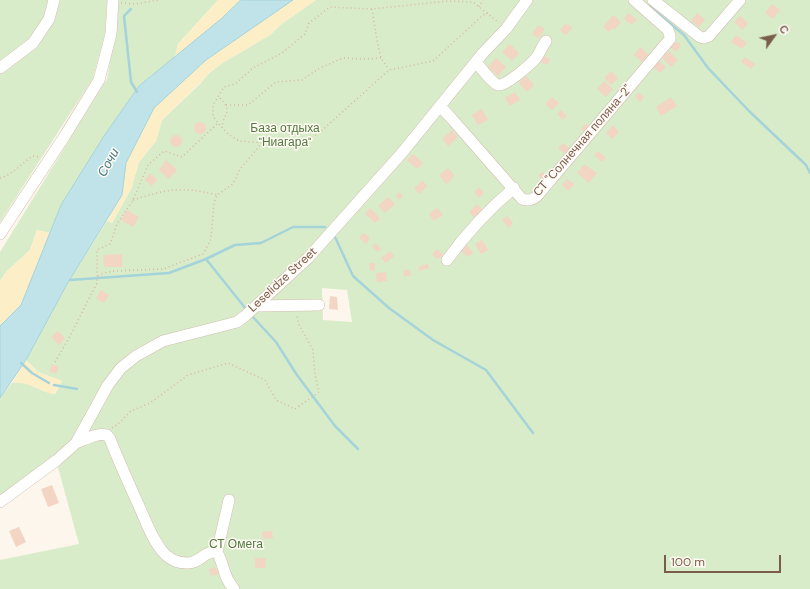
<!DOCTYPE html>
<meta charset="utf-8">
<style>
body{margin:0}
#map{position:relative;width:810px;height:589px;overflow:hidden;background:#fdf6ec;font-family:"DM Sans",sans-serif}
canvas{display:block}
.north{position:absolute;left:754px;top:16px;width:40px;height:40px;-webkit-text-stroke:3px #fffaf3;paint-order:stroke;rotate:57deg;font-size:11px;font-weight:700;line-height:16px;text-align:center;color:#7a5c4d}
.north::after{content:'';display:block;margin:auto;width:14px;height:18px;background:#7a5c4d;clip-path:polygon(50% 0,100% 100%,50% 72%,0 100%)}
.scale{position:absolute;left:664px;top:555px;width:117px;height:18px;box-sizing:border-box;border:2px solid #7a5c4d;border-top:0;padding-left:5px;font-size:12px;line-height:14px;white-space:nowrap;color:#7a5c4d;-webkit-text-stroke:3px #fffaf3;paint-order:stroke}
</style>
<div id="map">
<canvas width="810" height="589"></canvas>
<div class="north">С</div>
<div class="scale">100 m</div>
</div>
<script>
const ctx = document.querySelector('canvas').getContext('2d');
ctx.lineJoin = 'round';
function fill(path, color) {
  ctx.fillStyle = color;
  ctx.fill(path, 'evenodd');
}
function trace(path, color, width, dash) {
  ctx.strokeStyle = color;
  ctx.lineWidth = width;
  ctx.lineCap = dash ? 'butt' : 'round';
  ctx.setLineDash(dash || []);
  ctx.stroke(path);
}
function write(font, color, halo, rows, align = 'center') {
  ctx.font = font + ' "DM Sans",sans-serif';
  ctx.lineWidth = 3;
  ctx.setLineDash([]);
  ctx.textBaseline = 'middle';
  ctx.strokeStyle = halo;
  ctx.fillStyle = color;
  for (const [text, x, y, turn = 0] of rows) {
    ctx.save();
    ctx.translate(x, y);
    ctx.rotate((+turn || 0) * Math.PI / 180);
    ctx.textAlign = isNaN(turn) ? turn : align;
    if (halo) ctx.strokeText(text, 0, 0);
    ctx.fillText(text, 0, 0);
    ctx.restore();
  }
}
fill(new Path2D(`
 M0,0H107L105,33L93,78L0,222Z
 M117,0H218L178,44L175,57L139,86L104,136L61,205L50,233L37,230L30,250L7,271L0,281V252L107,79L114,40Z
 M316,0H810V589H0V560L79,544L57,464L0,506V398L12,383C29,380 39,392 55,394L62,381L38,372L26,360L67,284L107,221L112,223L131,189L139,162L156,141L162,120L200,84L209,73L224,62L270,35L280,25ZM322,288L347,290L352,322L323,320Z`), '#d8ecc9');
fill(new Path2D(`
 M218,0H241L221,19L175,57L178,44Z
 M292,0H316L280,25L270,35L224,62L209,73L200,83L162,120L156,141L139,162L131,189L112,223L107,221L122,195L126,163L154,108L206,60Z
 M37,230L50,233L21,305L0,326V281L7,271L30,250Z
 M26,360L38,372L62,381L54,394C39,392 28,380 12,383Z`), '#fcefc7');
const water = new Path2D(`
 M241,0H293L206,60L154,108L126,163L122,195L67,284L26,360L0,398V326L21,305L61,205L104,136L139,86L221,19Z`);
fill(water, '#bfe3e8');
trace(water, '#a5d3da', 1);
trace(new Path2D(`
 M649,6L684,35L708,68L750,112L806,165L810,173
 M131,9L124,16L131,82L137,92
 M335,237L353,276L389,308L433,340L486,370L533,433
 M206,259L246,309
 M70,280L169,273L206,259L235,245L261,243L293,227H325
 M252,316L276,342L297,375L335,426L358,449
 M21,363L32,373L49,383
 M54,385L77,389`), '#a5d3da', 2.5);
fill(new Path2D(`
 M772,4L780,10L773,19L765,13Z
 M628,13L637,19L632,25L624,19Z
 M697,13L705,20L699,27L691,21Z
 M613,15L621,22L614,30L612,28L609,32L603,27Z
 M740,16L748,23L743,30L734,22Z
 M566,23L572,28L566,35L560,30Z
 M538,25L545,29L539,38L532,34Z
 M736,35L747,43L742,49L731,42Z
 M672,41L681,44L676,52L668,46Z
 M510,44L519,53L512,61L502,52Z
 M640,47L649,55L642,62L634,55Z
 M669,51L678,60L671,67L662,58Z
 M541,54L550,59L547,65L538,61Z
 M745,57L755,64L751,69L741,62Z
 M496,58L506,67L498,76L488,67Z
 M658,60L666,67L660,73L652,66Z
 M611,71L618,78L611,85L604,78Z
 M526,76L534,85L527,92L519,83Z
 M604,81L613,89L606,97L597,89Z
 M515,92L520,100L510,106L505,98Z
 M639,92L644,97L640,102L635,96Z
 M552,97L559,103L552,110L545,104Z
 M671,97L677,106L661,116L656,107Z
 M482,109L488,120L478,125L472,115Z
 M561,110L567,116L563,120L557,114Z
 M194 128a6 6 0 1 1 12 0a6 6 0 1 1-12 0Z
 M586,123L591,128L586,134L581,129Z
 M613,125L619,132L612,139L606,133Z
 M452,130L458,137L448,146L442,139Z
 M170 141a6 6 0 1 1 12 0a6 6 0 1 1-12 0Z
 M563,143L571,149L566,155L558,148Z
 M598,151L606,158L602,162L594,155Z
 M413,154L423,163L417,169L407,160Z
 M166,160L177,170L169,179L159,170Z
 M584,164L597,173L589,183L577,173Z
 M448,168L455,176L446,184L439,175Z
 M542,172L548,176L544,181L538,176Z
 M150,173L157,180L152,186L145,180Z
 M567,179L574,184L569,191L562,185Z
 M423,181L427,186L419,194L414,188Z
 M479,187L484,193L479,198L474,192Z
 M399,192L403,196L400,200L396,196Z
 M388,197L395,204L385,213L378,206Z
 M477,204L483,210L475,218L469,212Z
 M370,208L380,218L375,223L365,214Z
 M437,208L443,215L434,221L429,214Z
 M127,210L139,217L133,227L121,220Z
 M507,216L513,223L509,228L502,220Z
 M363,233L370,238L366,244L359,238Z
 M482,240L488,250L481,254L475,244Z
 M376,243L381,249L377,252L372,246Z
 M467,245L473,253L467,257L461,250Z
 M437,249L443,255L437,259L432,254Z
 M390,251L394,256L386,263L381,258Z
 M122,254V267H104L103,255Z
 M369,263H375V270L370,271Z
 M428,264L429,268L419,271L418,269L420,266Z
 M409,269L411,275L404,277L403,271Z
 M386,272L387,281L377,282L376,273Z
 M101,290L109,295L104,303L96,298Z
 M330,296L337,297L338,310L329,309Z
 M58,331L65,338L59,345L51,337Z
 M52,364L59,367L56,374L49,371Z
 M52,485L59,503L48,507L41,489Z
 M19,527L26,542L16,547L9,531Z
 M272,531L273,538L263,539L262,532Z
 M255,558H266L265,568H255Z
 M215,567L219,574L211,576L209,569Z`), '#f3d5c3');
const minor = new Path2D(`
 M653,0L700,37L704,38L709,36L740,0
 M476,62C481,68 492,83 498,85C505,87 531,64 536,58C540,53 542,46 546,41
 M0,68L33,43L49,19L54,0
 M440,106L452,119L522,199C529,201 532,200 537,196L670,39V36L668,30L634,0
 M0,234L66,134L99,80L111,34L113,0
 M447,260C466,234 489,209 514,188
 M256,306L319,305
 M76,443C86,439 96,433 107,435L110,439C119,462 129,484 139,506C146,522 152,539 163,552C169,559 178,563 187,563C199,564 205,550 217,552
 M229,500L217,552C225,566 222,575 234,589
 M0,502L57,460L76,443L108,385L121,368L136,356L163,341L237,322L245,316L308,258L401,154L483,53L506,29L527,0`);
trace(minor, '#d1beb0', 12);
trace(new Path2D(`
 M121,3L135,4L159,0
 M479,7L483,0
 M372,9L377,41L381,58L389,70
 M488,13L482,16L433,61L389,70L318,134L297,143H262L239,141L228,134L218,123L213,116V105L224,87L235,84L253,68L282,53L305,34L309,23L330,7L372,9L448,1L473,2L499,23
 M220,98C233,112 224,112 222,128
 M226,105H248L276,82L302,80L320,68L343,58L363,59L381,58
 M0,178C12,175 22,163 33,156L41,157
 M133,200C168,189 181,186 217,195
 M98,276L104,273L114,271L163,269L203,254L211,239L214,202L217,195L233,184L240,169L262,143
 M55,362L69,338L97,283V250L110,244L117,224L133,200L148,165L164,151L182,157L218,123
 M112,428L118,424L131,411L150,403L188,375L228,363L265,380L276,400L295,409L319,392L315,374L313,350L298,323L297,315`), '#d9b8a5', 1.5, [1, 3]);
trace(minor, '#fff', 11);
write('12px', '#537a41', '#fffaf3', [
 ["База отдыха",285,129],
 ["\"Ниагара\"",285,143],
 ["СТ Омега",236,545]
]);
write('12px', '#7a5c4d', '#fffaf3', [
 ["СТ \"Солнечная поляна-2\"",583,141,-49],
 ["Leselidze Street",283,280,-43]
]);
write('italic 13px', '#437c86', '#fffaf3', [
 ["Сочи",109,163,-61]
]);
</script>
